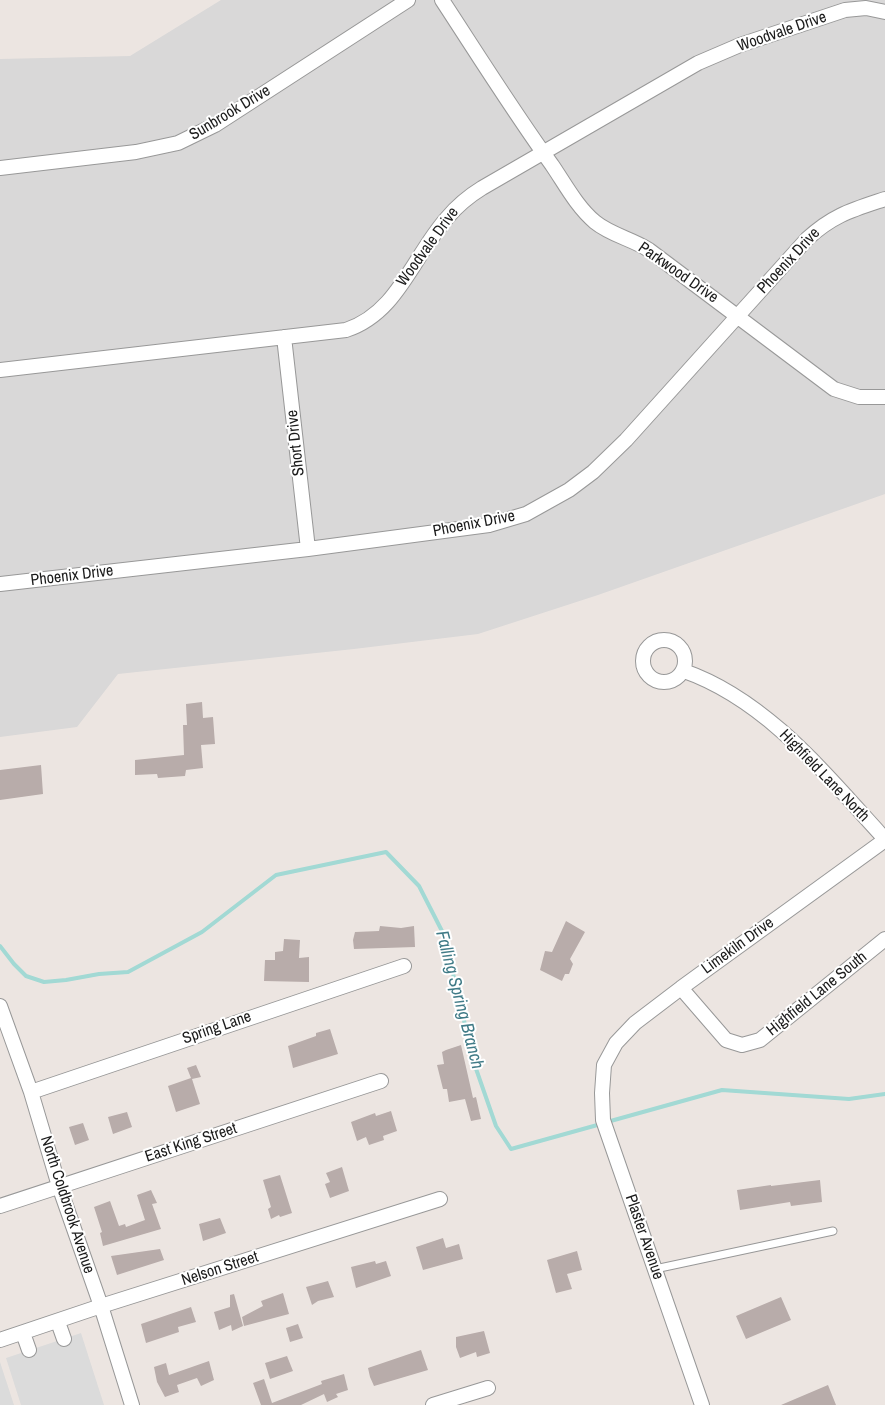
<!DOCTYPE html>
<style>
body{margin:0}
canvas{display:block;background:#ece5e1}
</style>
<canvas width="885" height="1405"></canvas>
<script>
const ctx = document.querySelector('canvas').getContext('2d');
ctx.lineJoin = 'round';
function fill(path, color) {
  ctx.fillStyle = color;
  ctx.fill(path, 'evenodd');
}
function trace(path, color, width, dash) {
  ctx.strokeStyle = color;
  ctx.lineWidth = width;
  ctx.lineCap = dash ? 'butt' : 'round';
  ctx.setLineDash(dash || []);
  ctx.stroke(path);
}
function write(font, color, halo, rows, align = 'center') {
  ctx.font = font + ' "Archivo Narrow",sans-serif';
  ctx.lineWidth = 4;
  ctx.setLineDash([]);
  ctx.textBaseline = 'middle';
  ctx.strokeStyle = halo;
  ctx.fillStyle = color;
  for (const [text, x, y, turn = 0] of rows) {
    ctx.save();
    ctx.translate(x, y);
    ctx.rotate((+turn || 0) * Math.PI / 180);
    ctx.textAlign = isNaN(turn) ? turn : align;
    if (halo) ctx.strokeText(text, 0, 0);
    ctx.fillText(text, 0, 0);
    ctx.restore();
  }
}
fill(new Path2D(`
 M221,0H885V494L598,595L478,634L354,649L118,674L77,727L0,737V59L130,56Z`), '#d9d8d8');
fill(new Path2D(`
 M81,1333L104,1405H21L6,1358Z
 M0,1362L14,1405H0Z`), '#dbdbdb');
trace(new Path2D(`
 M0,946L14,964L26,976L44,982L66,980L99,974L128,972L202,932L276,875L386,852L419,886L444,935L474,1063L496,1126L511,1149L601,1124
 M607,1122L722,1090L849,1099L885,1094`), '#a2d9d4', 4);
fill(new Path2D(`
 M202,702L203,718L213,717L215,744L201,745L203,768L186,770L185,776L158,778L157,774L135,775V760L184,755L183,725H187L186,704Z
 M41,765L43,794L0,800V770Z
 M566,921L585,932L570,959L573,964L569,974H565L562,981L540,970L545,951L552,952Z
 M380,926L401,928L414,926L415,947L354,949L353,940L355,932L379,931Z
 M284,939L300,940L299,958L309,957V982L264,981L265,960H275V952L283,951Z
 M330,1029L338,1054L293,1068L288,1046L316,1036V1033Z
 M461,1045L473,1098L476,1097L481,1119L471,1121L465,1099L449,1102L447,1089H443L437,1065L444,1064L442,1052L446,1050Z
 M196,1065L201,1077L192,1079L200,1104L176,1112L168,1086L191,1078L187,1068Z
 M391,1111L397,1131L383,1136L384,1140L369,1145L366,1137L357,1141L351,1122L375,1113L376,1116Z
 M127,1112L132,1127L113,1134L108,1117Z
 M83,1123L89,1140L75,1145L69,1127Z
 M342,1167L349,1191L330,1198L325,1184L330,1182L326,1173Z
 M280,1175L292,1213L280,1217L279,1215L271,1219L268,1209L271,1207L263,1180Z
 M820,1180L822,1202L791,1206L790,1202L740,1210L737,1190L771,1185V1186Z
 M151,1190L157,1203L152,1204L161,1229L103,1246L100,1233L102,1232L94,1207L110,1201L119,1226L125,1224L126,1227L145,1220L137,1195Z
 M220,1218L226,1233L203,1241L199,1224Z
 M443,1238L446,1248L459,1244L463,1259L423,1270L416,1247Z
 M160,1249L164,1260L117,1275L111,1256Z
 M577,1251L582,1270L567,1274L572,1289L556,1293L547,1260Z
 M375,1261L376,1264L386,1261L391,1276L356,1288L351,1267Z
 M328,1281L334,1297L318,1301L312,1305L306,1287Z
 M283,1293L289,1314L244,1326L242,1317L263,1306L261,1301Z
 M234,1294L243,1326L232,1331L231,1325L219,1330L214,1312L230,1307V1295Z
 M781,1297L791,1320L746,1339L736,1316Z
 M191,1307L196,1322L178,1327L179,1332L146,1343L141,1324Z
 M298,1324L303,1338L290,1342L286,1328Z
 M484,1331L490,1353L477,1357L476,1352L460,1358L456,1347V1337Z
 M421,1350L428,1370L374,1386L370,1377L368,1368Z
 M287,1356L293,1371L270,1379L265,1363Z
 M209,1361L214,1380L201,1386L197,1378L177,1385L179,1392L165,1397L157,1382L154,1367L166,1363L169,1375Z
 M344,1374L348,1390L336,1394L338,1397L327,1402L324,1394L301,1405H261L253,1383L264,1379L272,1403L322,1384L321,1381Z
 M828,1385L836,1405H781Z`), '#b8acaa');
const service = new Path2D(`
 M655,1269L833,1231`);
const minor = new Path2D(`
 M442,0C478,55 513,111 552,165C565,184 577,207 595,222C611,235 632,239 649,250L834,389L859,397H885
 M0,168L136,152L178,143L215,125L408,0
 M284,337L308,549
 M0,370L346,330C398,313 413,256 447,218C457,206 469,196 482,188L698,63L740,45L845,10L866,8L885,12
 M0,584L308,549L489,525L526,514L569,490L593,472L626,440L807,239C833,215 852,210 885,199
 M643 661a21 21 0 1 1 42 0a21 21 0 1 1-42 0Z
 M684,671C767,700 827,776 885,839
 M681,988L726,1040L742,1045L760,1040L885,939
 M0,1006L31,1092L59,1186L101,1306L132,1405
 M31,1092L404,966
 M0,1206L381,1081
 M58,1322L64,1339
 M23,1333L29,1350
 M0,1340L101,1306L440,1199
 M433,1405L488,1388
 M702,1405L603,1120L602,1093L604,1065L616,1043L635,1023L681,988L885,840`);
trace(service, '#989898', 9);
trace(minor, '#989898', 16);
trace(service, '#fff', 7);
trace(minor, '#fff', 14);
write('16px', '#1b1b1b', '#fff', [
 ["Woodvale Drive",782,32,-19],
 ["Sunbrook Drive",230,113,-31],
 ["Woodvale Drive",428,247,-54],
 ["Phoenix Drive",789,261,-47],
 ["Parkwood Drive",678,273,35],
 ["Short Drive",296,443,-96],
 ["Phoenix Drive",474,524,-11],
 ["Phoenix Drive",72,576,-7],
 ["Highfield Lane North",824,776,46],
 ["Limekiln Drive",738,946,-36],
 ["Highfield Lane South",817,994,-39],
 ["Spring Lane",217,1028,-19],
 ["East King Street",191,1143,-18],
 ["North Coldbrook Avenue",67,1205,72],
 ["Plaster Avenue",644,1237,71],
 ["Nelson Street",220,1269,-18]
]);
write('italic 18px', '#407b87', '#fff', [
 ["Falling Spring Branch",459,1000,75]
]);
</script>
